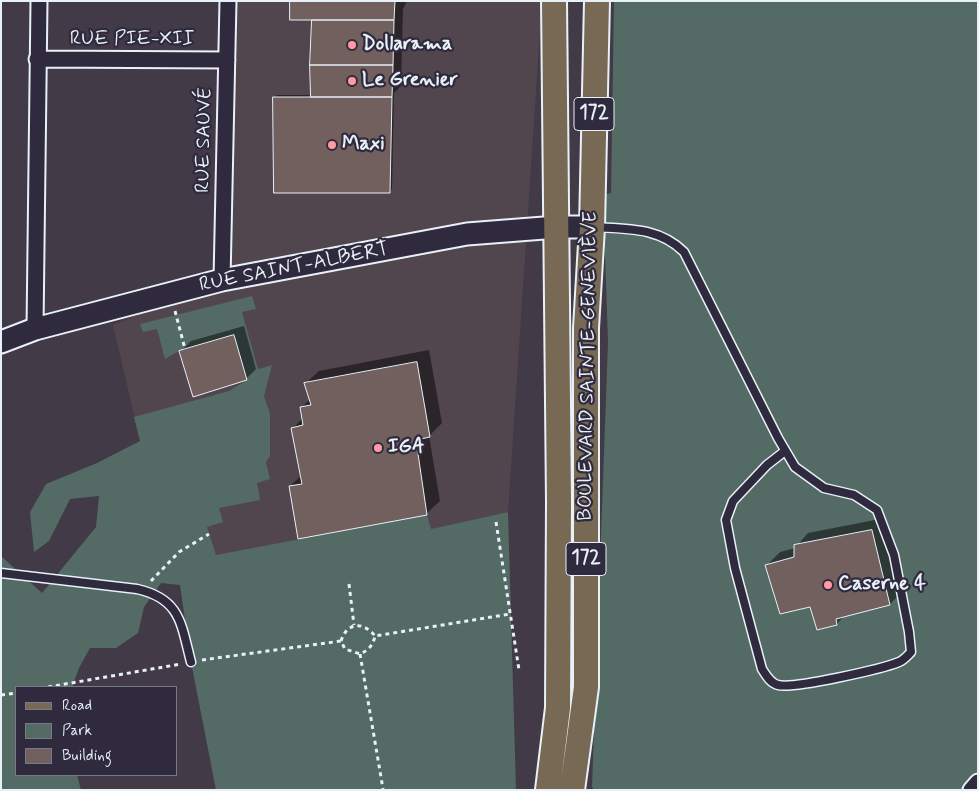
<!DOCTYPE html>
<meta charset="utf-8">
<style>
body{margin:0}
#map{position:relative;width:979px;height:791px;overflow:hidden;background:#433a47;font-family:Mynerve,sans-serif}
canvas{display:block}
.frame{position:absolute;inset:0;border:2px solid #e8f1f8;pointer-events:none}
.legend{position:absolute;left:15px;top:686px;width:162px;height:90px;box-sizing:border-box;background:#2f2a3d;border:1px solid #797a88;margin:0;padding:6px 9px;list-style:none;font-size:15px;color:#e8f1f8}
.legend li{display:flex;align-items:center;gap:10px;height:25px}
.legend b{width:25px;border:1px solid #797a88}
</style>
<div id="map">
<canvas width="979" height="791"></canvas>
<div class="frame"></div>
<ul class="legend">
<li><b style="height:6px;background:#786954"></b>Road</li>
<li><b style="height:14px;background:#536a65"></b>Park</li>
<li><b style="height:14px;background:#72605f"></b>Building</li>
</ul>
</div>
<script>
const ctx = document.querySelector('canvas').getContext('2d');
ctx.lineJoin = 'round';
function fill(path, color) {
  ctx.fillStyle = color;
  ctx.fill(path, 'evenodd');
}
function trace(path, color, width, dash) {
  ctx.strokeStyle = color;
  ctx.lineWidth = width;
  ctx.lineCap = dash ? 'butt' : 'round';
  ctx.setLineDash(dash || []);
  ctx.stroke(path);
}
function write(font, color, halo, rows, align = 'center') {
  ctx.font = font + ' Mynerve,sans-serif';
  ctx.lineWidth = 4.5;
  ctx.setLineDash([]);
  ctx.textBaseline = 'middle';
  ctx.strokeStyle = halo;
  ctx.fillStyle = color;
  for (const [text, x, y, turn = 0] of rows) {
    ctx.save();
    ctx.translate(x, y);
    ctx.rotate((+turn || 0) * Math.PI / 180);
    ctx.textAlign = isNaN(turn) ? turn : align;
    if (halo) ctx.strokeText(text, 0, 0);
    ctx.fillText(text, 0, 0);
    ctx.restore();
  }
}
fill(new Path2D(`
 M230,1H542L508,512L180,585L152,492L113,325L224,280Z`), '#51454e');
fill(new Path2D(`
 M614,1H978V790H594L592,787L608,342L603,195L611,193Z
 M252,296L256,309L242,312L258,369L272,365L264,396L270,414V456L266,462L270,479L257,483L260,500L219,508L223,522L207,527L216,555L427,515L431,529L508,512L516,790H216L191,662L180,585L161,583L144,607L138,633L116,648H90L79,668L72,687H16V775H77L81,790H1V556L42,593L96,527L99,496L70,499L49,541L34,552L30,512L46,484L97,463L140,441L134,417L229,391L247,380L234,335L179,351L165,359L157,329L143,332L140,324Z`), '#536a65');
fill(new Path2D(`
 M291,1H407L403,9L401,86L394,93L392,189L390,192L274,98L277,95H312L313,21Z
 M244,326L256,369L246,379L181,351L191,341Z
 M429,350L442,423L429,436L440,501L427,513L299,537L290,486L302,475L293,428L303,418L301,408L310,399L306,383L319,371Z
 M885,518L903,591L890,604L844,616L837,624L811,605L767,565L780,552L795,548L808,533Z`), '#0007');
const building = new Path2D(`
 M290,1H395L394,20H290Z
 M312,20H394L393,65H310Z
 M310,65H393L392,97H311Z
 M273,97H392L390,193H274Z
 M234,335L247,380L193,397L179,351Z
 M417,362L430,437L416,440L427,515L298,539L289,486L302,484L291,428L303,425L300,407L311,405L304,383Z
 M872,530L890,605L836,619L837,625L817,630L810,607L780,614L765,565L794,557V545Z`);
fill(building, '#72605f');
trace(building, '#e8f1f8', 1);
const lane = new Path2D(`
 M594,227C627,229 659,227 684,252L778,438L795,467L824,488L854,495L877,510L894,555L909,632L911,652C907,656 904,660 899,662C882,669 794,689 778,685C770,683 766,675 762,669L735,568L726,520L733,501L767,465L785,451
 M1,573L137,589C181,599 181,624 191,662`);
const street = new Path2D(`
 M37,59L227,60
 M222,280L228,1
 M35,329L39,1
 M971,790L978,782`);
const secondary = new Path2D(`
 M1,342L35,329L222,280L467,234L557,227H592`);
const primary = new Path2D(`
 M548,790L558,708L559,502L554,1
 M572,790L586,687V328L592,227L597,1`);
trace(lane, '#e8f1f8', 11);
trace(street, '#e8f1f8', 19);
trace(secondary, '#e8f1f8', 25);
trace(primary, '#e8f1f8', 28);
trace(new Path2D(`
 M175,311L185,349
 M496,522L519,670
 M151,581L179,552L209,534
 M349,584L354,625
 M341,641C347,622 363,621 375,636
 M360,654L383,789
 M202,660L341,641L345,649L360,654C369,650 373,645 375,636L510,614
 M48,687L181,664
 M1,695L16,693`), '#e8f1f8', 3, [4, 4]);
trace(lane, '#2f2a3d', 8);
trace(street, '#2f2a3d', 15);
trace(secondary, '#2f2a3d', 21);
trace(primary, '#786954', 24);
for (const [x, y, r, color] of [
 [352,45,5,"#ff9aa2"],
 [352,81,5,"#ff9aa2"],
 [332,145,5,"#ff9aa2"],
 [378,448,5,"#ff9aa2"],
 [828,585,5,"#ff9aa2"]
]) {
  const dot = new Path2D();
  dot.arc(x, y, r, 0, 2 * Math.PI);
  ctx.fillStyle = color;
  ctx.fill(dot);
  trace(dot, '#2f2a3d', 2);
}
for (const [x, y, w] of [
 [594,114,40],
 [586,559,40]
]) {
  const box = new Path2D();
  box.roundRect(x - w / 2, y - 16.5, w, 33, 4);
  ctx.fillStyle = '#2f2a3d';
  ctx.fill(box);
  trace(box, '#e8f1f8', 1);
}
write('bold 19px', '#e8f1f8', null, [
 ["172",594,114],
 ["172",586,559]
]);
write('20px', '#e8f1f8', '#2f2a3d', [
 ["RUE PIE-XII",132,40],
 ["RUE SAUVÉ",205,140,-89],
 ["RUE SAINT-ALBERT",294,268,-11],
 ["BOULEVARD SAINTE-GENEVIÈVE",589,366,-89]
]);
write('bold 20px', '#e8f1f8', '#2f2a3d', [
 ["Dollarama",362,45],
 ["Le Grenier",362,81],
 ["Maxi",342,145],
 ["IGA",388,448],
 ["Caserne 4",838,585]
], 'left');
</script>
